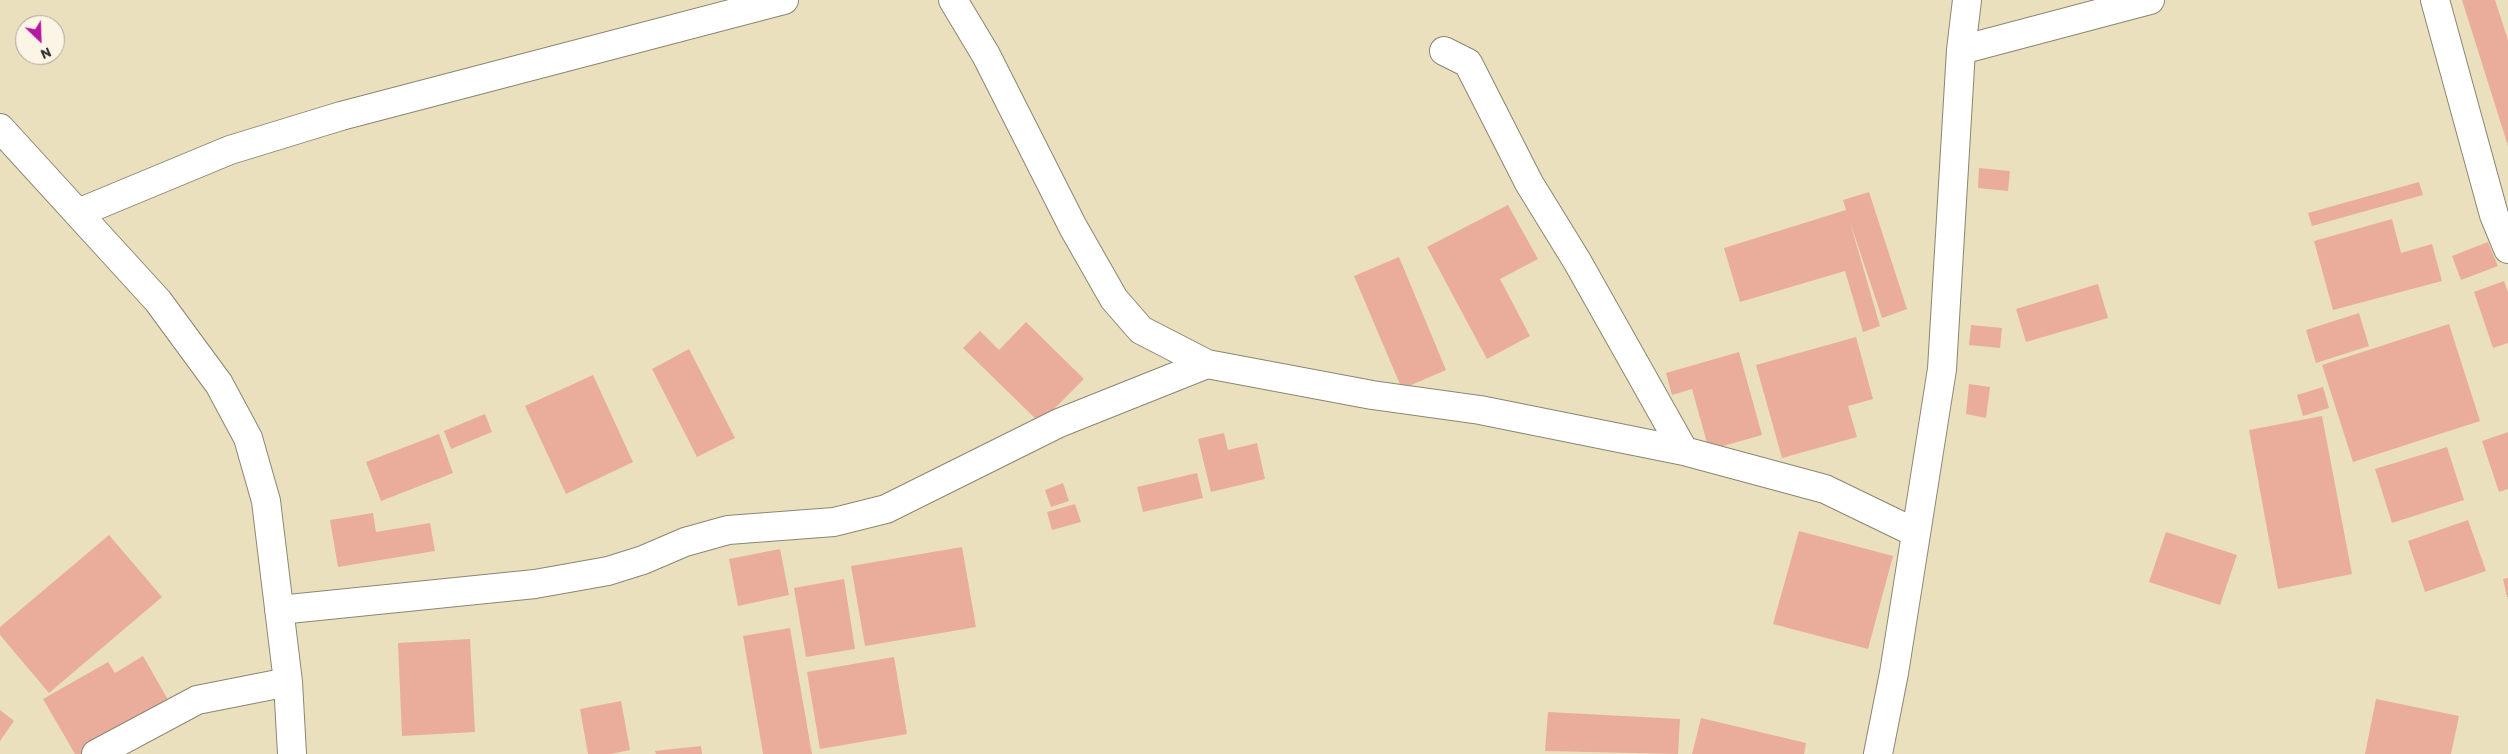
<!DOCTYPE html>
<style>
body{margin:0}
#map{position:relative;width:2508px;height:754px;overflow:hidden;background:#eae0bd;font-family:Itim,sans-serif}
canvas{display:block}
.north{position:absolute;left:15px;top:15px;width:50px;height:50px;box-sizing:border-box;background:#fcf5e5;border:1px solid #a8a49b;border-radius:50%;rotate:156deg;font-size:14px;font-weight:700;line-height:20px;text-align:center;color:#2b2b2b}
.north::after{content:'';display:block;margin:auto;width:18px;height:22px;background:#b5179e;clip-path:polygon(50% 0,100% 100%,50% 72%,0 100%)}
</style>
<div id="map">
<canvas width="2508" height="754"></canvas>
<div class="north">N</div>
</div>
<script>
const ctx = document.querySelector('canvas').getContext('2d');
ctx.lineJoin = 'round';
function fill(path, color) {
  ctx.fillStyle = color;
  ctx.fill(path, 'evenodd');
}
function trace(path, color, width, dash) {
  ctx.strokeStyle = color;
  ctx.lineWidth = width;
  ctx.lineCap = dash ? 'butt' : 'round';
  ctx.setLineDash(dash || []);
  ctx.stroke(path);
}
fill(new Path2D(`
 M2462,0H2495L2508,40V146Z
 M1979,168L2010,171L2008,191L1978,188Z
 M2419,182L2423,195L2312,226L2308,213Z
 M1869,192L1907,309L1882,318L1850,222L1880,326L1863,332L1845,271L1740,302L1724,248L1846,210L1843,200Z
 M1508,205L1538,259L1500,279L1530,336L1487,359L1427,247Z
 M2392,219L2401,253L2432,244L2442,281L2333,310L2314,241Z
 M2488,242L2498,266L2461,280L2452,256Z
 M1399,257L1446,370L1402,389L1354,276Z
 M2504,281L2508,292V343L2493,348L2474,292Z
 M2098,284L2108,318L2026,342L2016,309Z
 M2359,313L2369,346L2316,363L2306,330Z
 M1026,322L1084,379L1040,423L963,348L980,331L999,350Z
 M2449,324L2480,421L2353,462L2322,365Z
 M1971,325L2002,328L2000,348L1969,345Z
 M1856,337L1873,399L1848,406L1857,437L1782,458L1756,365Z
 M689,349L735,438L697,457L652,369Z
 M1739,352L1762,435L1709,450L1692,389L1672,395L1666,373Z
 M593,375L633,462L566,494L525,406Z
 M1969,384L1990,387L1986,418L1966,414Z
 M2323,387L2329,408L2303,416L2297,395Z
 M485,414L492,432L451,449L444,431Z
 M2322,416L2352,574L2278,589L2249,430Z
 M2508,432V489L2499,492L2482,441Z
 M1224,433L1228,450L1257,443L1265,479L1211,492L1198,439Z
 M439,434L453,473L381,501L366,462Z
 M2447,447L2464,500L2392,523L2375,469Z
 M1197,473L1203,498L1143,512L1137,487Z
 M1063,483L1069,501L1051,507L1045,490Z
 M1075,504L1081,522L1052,530L1047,512Z
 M373,513L376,532L430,523L435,551L338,567L330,520Z
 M2468,520L2486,571L2425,592L2408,541Z
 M1799,531L1893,556L1868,649L1773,624Z
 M2166,532L2237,555L2220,605L2149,582Z
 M109,535L162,597L49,693L0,635V627Z
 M962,547L976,627L865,646L851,566Z
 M780,549L789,595L738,606L729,559Z
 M2508,578V597H2507L2503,579Z
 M844,579L855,649L806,657L794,588Z
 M790,628L812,754H763L743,636Z
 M470,639L475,732L402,736L398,643Z
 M143,656L171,705L87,754H75L43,699L108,662L115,673Z
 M894,657L907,734L820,749L807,672Z
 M2376,699L2459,716L2451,754H2365Z
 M621,701L630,750L611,754H588L580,709Z
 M0,710L14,721L0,741Z
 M1548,712L1680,719L1678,754L1545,751Z
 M1701,718L1806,743L1804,754H1692Z
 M701,746L702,754H656L655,751Z`), '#eaad9b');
const minor = new Path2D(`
 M953,0L986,55L1073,227L1114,299L1141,330L1207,364
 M2435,0L2494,215L2508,249
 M1961,50L2150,0
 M1444,51L1468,63L1529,183L1577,261L1684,451
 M0,128L158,301L219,384L248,438L266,501L288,682L292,754
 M78,213L230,150L341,116L784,0
 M279,610L535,584L608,571L643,560L685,542L728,530L834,522L886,509L1059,423L1207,364L1372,395L1480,410L1684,451L1825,489L1916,533
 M96,754L197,700L288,682
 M1878,754L1894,673L1942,369L1961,50L1967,0`);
trace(minor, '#8a8674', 30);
trace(minor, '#fff', 28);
</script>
